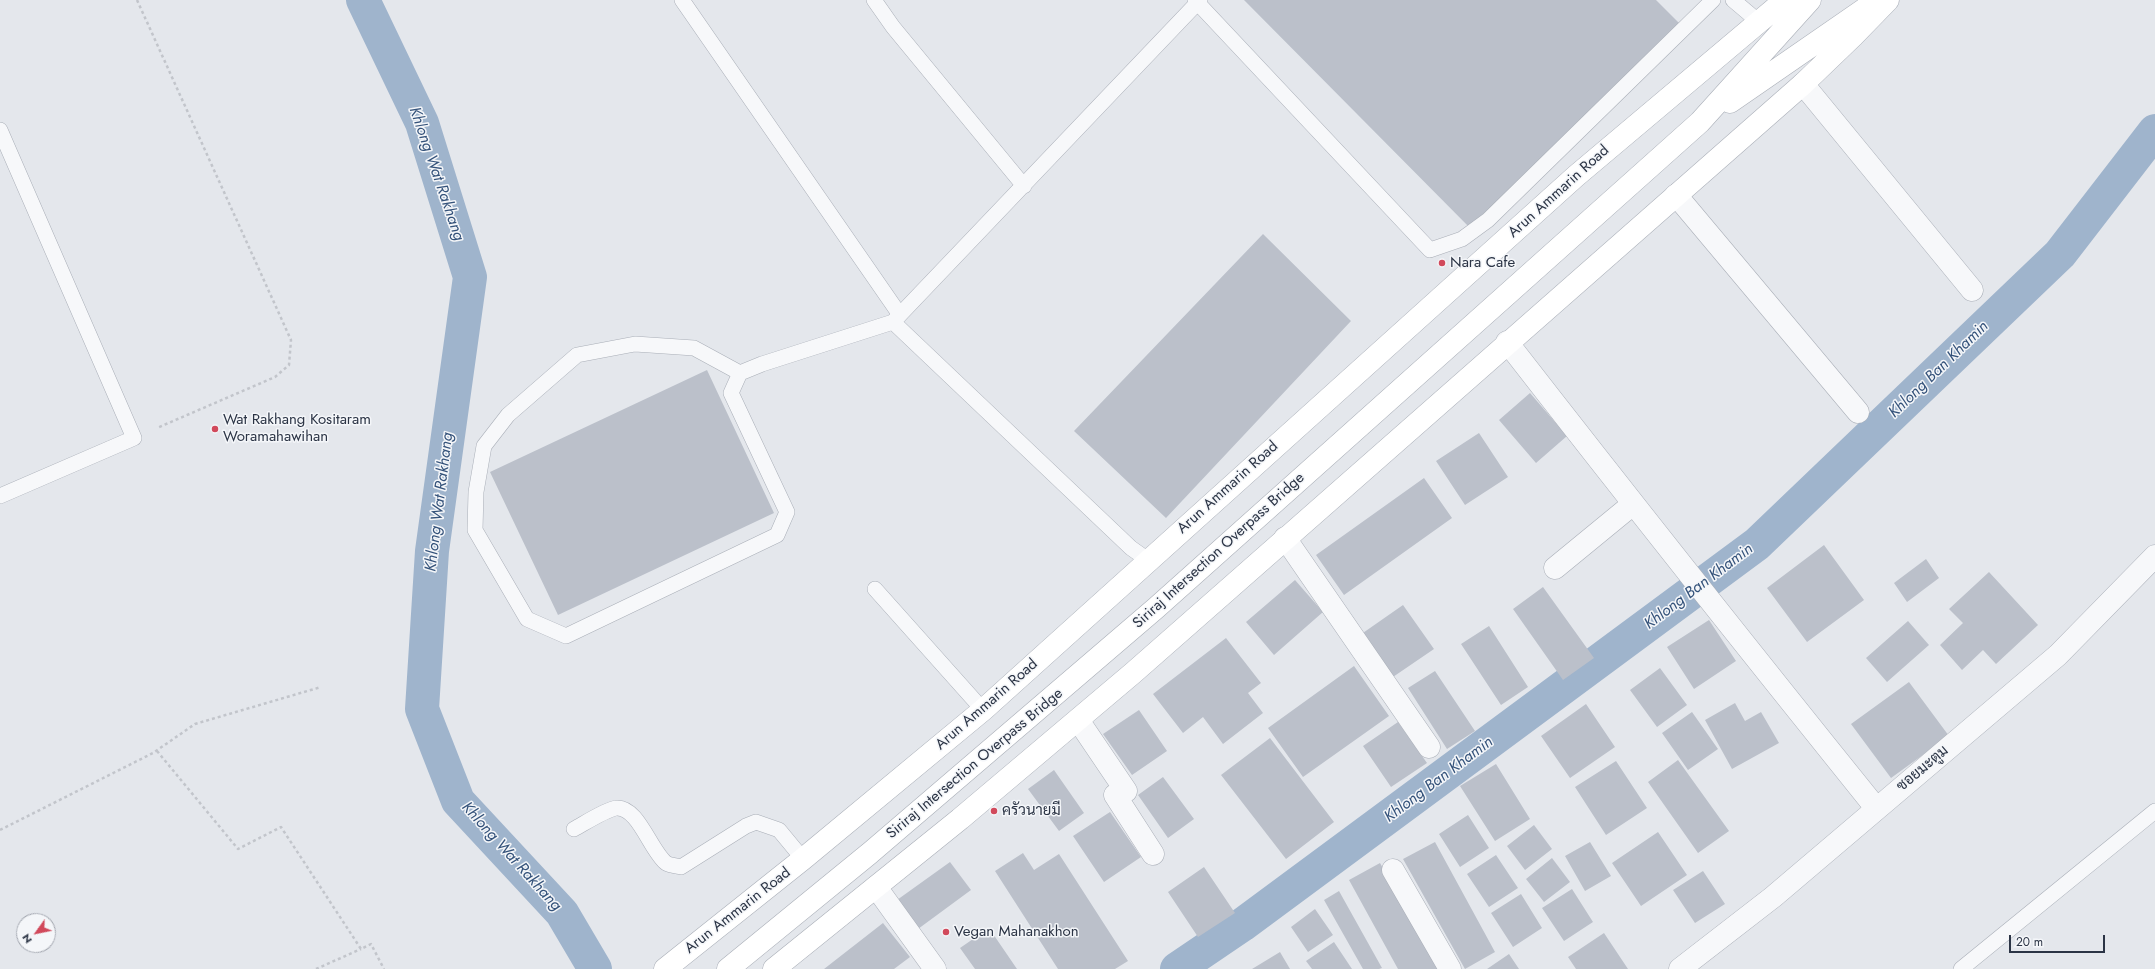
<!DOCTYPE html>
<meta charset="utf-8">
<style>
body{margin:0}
#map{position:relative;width:2155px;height:969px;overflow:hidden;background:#e4e7ec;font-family:Jost,sans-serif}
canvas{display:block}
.north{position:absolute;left:16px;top:913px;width:40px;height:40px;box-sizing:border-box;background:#f4f6f9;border:1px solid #a4a8b1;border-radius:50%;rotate:237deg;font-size:11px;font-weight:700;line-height:16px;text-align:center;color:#2b3445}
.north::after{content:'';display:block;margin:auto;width:14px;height:18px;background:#d1495b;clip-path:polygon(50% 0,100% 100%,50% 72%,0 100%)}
.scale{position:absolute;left:2009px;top:935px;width:96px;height:18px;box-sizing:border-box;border:2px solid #2b3445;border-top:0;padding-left:5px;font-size:12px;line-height:14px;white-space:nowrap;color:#2b3445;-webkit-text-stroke:3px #f4f6f9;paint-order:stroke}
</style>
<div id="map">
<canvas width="2155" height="969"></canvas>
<div class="north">N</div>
<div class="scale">20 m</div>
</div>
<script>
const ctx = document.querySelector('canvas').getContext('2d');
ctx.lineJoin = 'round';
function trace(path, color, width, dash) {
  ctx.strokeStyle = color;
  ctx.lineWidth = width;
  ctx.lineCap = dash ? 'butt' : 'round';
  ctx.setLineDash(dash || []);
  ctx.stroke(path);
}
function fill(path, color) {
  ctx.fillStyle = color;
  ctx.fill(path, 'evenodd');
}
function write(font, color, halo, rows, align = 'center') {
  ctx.font = font + ' Jost,Sarabun,sans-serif';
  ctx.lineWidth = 3;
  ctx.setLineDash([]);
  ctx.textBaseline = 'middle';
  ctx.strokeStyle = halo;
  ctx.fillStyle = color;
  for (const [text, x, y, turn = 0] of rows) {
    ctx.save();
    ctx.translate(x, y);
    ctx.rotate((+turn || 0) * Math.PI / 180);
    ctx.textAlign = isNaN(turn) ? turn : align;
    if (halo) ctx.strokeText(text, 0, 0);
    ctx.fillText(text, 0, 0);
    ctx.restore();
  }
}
trace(new Path2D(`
 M363,0L422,123L470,277L432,551L422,709L458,801L562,913L595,969
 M1177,969L1242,925L1757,544L2060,254L2155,131`), '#9fb4cc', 34);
fill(new Path2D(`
 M1244,0H1656L1679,23L1472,230Z
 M1263,234L1351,321L1166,518L1074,431Z
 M707,370L774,513L558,615L490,472Z
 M1530,393L1567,436L1536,463L1499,420Z
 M1479,433L1508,477L1465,505L1436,461Z
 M1424,478L1452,518L1344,595L1316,555Z
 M1824,545L1864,600L1807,642L1767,588Z
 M1926,559L1939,578L1907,602L1894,583Z
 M1989,572L2038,625L1996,664L1983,650L1962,670L1940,645L1963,623L1949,609Z
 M1295,580L1323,612L1274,655L1246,622Z
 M1543,587L1594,658L1563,680L1513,609Z
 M1403,605L1434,649L1390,679L1360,635Z
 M1709,620L1736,661L1694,689L1667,647Z
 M1908,621L1929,645L1887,682L1866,658Z
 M1489,626L1528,687L1501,705L1461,644Z
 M1226,638L1261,683L1248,693L1263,713L1223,744L1203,717L1183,733L1153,694Z
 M1354,666L1389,716L1303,777L1268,728Z
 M1660,668L1687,705L1657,727L1630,690Z
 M1435,671L1475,731L1447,749L1408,688Z
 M1909,682L1949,736L1891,778L1851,724Z
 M1735,703L1745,721L1761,712L1779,743L1732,769L1705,720Z
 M1586,704L1615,747L1570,778L1541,736Z
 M1139,710L1167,751L1132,775L1103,734Z
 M1692,712L1718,749L1688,770L1662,733Z
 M1398,722L1427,763L1391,787L1363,746Z
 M1270,738L1334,822L1286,859L1221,775Z
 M1678,760L1729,831L1698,853L1648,782Z
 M1616,761L1647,808L1606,835L1575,787Z
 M1496,764L1530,819L1495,841L1460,786Z
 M1054,770L1084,813L1059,831L1028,789Z
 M1163,777L1194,819L1168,838L1138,795Z
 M1110,812L1141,857L1104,882L1073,836Z
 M1468,815L1489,848L1460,867L1439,834Z
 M1534,825L1552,849L1525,870L1507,846Z
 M1658,832L1687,875L1641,906L1612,863Z
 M1435,842L1495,952L1465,969L1403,859Z
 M1590,842L1611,876L1585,891L1565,856Z
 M1023,853L1034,870L1059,854L1128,961L1115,969H1058L995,871Z
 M1496,855L1518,888L1489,907L1467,874Z
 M1552,858L1570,882L1544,902L1526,879Z
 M950,862L971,890L918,929L897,900Z
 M1380,863L1439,969H1398L1349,880Z
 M1204,867L1235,913L1198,937L1168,892Z
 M1703,871L1725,904L1695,923L1673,890Z
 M1572,889L1593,922L1564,941L1542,908Z
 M1339,891L1382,968L1379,969H1363L1324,900Z
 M1521,894L1542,928L1513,947L1491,913Z
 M1315,909L1333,935L1308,952L1291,927Z
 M883,923L910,957L894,969H824Z
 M989,928L1017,969H975L960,948Z
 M1604,933L1628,969H1576L1568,957Z
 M1334,942L1352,969H1312L1306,961Z
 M1280,952L1290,969H1252Z
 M1509,954L1519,969H1487Z`), '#bbc0ca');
const service = new Path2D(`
 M682,0L900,315
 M874,0L893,27L1024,186
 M1195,0L1430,250L1462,239L1488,220L1713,0
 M1733,0L1759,22
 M0,130L134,438L0,496
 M893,322L1131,548L1148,560
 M740,373L694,348L635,344L577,355L508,415L484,446L476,492L475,530L527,619L566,636L777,535L787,512L731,393L740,373L762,364L893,322L1200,0
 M875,589L983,710
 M574,829C585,823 605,810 616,808C638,806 650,850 666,863C669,865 676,866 681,867L746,826L756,822L779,830L803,859
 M1961,969L2155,811`);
const minor = new Path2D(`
 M1803,84L1972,290
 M1676,195L1858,412
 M1507,342C1629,499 1752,654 1876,808
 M1285,538L1429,747
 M1555,568L1633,504
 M1078,720L1126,791L1115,795L1153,854
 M1393,870L1450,969
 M876,887L935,969
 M1680,969L1773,897L2058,655L2155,556`);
const secondary = new Path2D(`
 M1730,102L1869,6
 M665,969L803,859L983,710L1576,176L1785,0
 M728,969L870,853L1156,608L1700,122L1810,0
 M774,969L960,819L1133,673L1803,84L1853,36L1888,0`);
trace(service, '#a9aeb7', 16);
trace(minor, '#a9aeb7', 23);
trace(secondary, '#a9aeb7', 23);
trace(new Path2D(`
 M137,0L291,340L289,365L275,377L157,428
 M157,751L238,849L281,827L361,949L371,944L384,969
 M0,830L153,753L195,724L321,687
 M316,969L361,949`), '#c2c5cb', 2.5, [3, 3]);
trace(service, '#f7f8fa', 15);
trace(minor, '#f7f8fa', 22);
trace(secondary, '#fff', 22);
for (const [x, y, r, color] of [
 [1442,263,4,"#d1495b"],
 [215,429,4,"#d1495b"],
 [994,811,4,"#d1495b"],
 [946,932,4,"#d1495b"]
]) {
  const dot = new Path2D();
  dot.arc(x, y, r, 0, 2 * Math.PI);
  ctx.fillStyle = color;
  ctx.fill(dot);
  trace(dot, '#f4f6f9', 1.5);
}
write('15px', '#2b3445', '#f4f6f9', [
 ["Arun Ammarin Road",1559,192,-42],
 ["Arun Ammarin Road",1228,488,-42],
 ["Siriraj Intersection Overpass Bridge",1219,551,-42],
 ["Arun Ammarin Road",987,705,-41],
 ["Siriraj Intersection Overpass Bridge",975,764,-40],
 ["ซอยมะตูม",1923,769,-40],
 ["Arun Ammarin Road",738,911,-38]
]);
write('15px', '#2b3445', '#f4f6f9', [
 ["Nara Cafe",1450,263],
 ["Wat Rakhang Kositaram",223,420],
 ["Woramahawihan",223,437],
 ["ครัวนายมี",1002,811],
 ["Vegan Mahanakhon",954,932]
], 'left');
write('italic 16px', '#34527a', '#f4f6f9', [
 ["Khlong Wat Rakhang",436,174,71],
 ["Khlong Ban Khamin",1939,370,-44],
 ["Khlong Wat Rakhang",440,502,-83],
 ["Khlong Ban Khamin",1699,587,-37],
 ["Khlong Ban Khamin",1439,780,-37],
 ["Khlong Wat Rakhang",511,857,48]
]);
</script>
